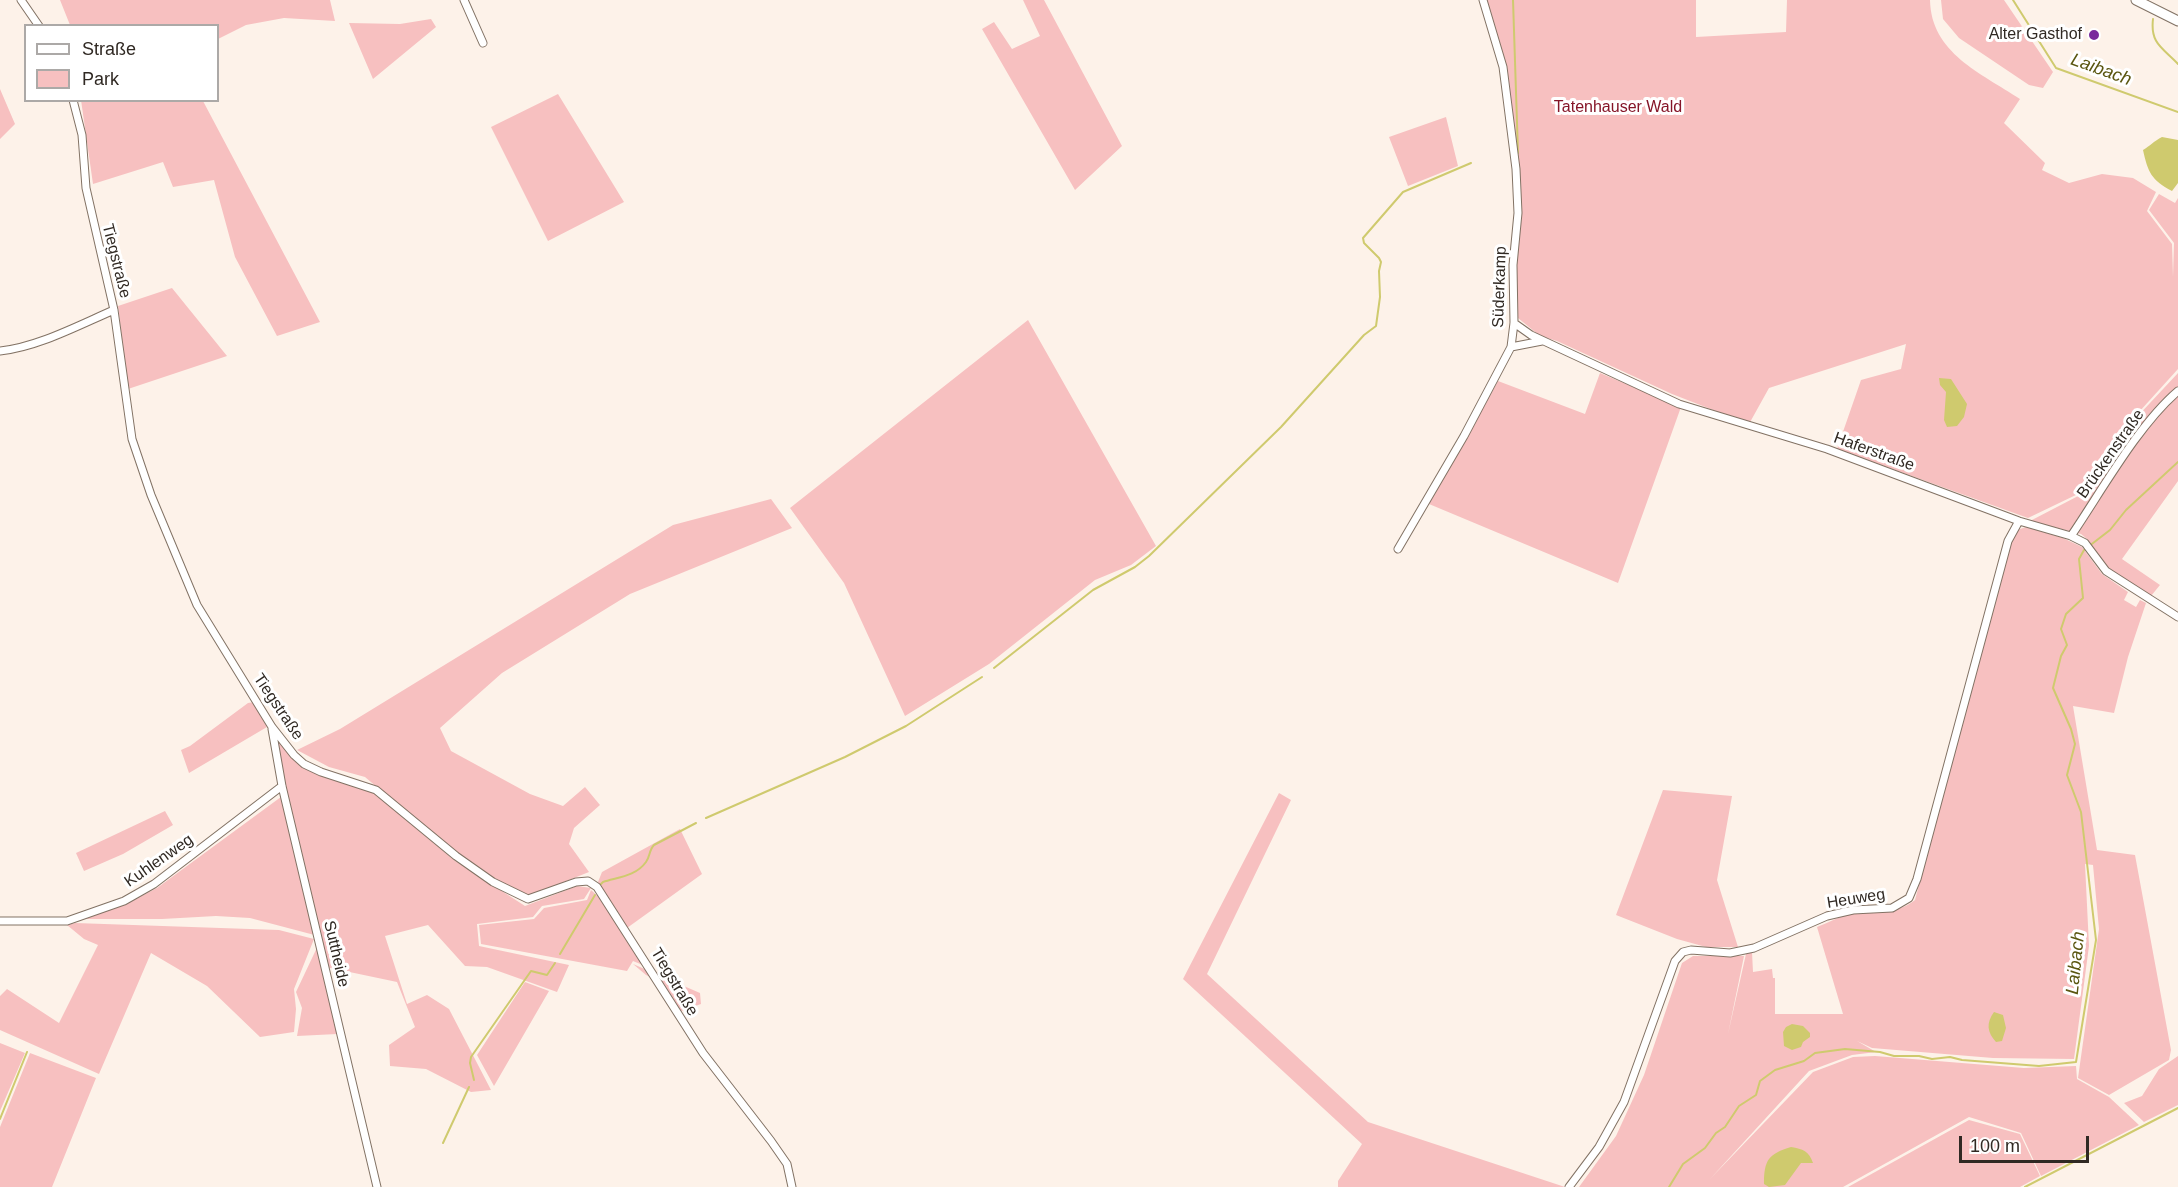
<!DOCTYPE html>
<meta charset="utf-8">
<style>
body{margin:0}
#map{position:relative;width:2178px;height:1187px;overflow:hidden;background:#fdf2e9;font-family:Arial,sans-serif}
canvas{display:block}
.legend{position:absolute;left:24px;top:24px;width:195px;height:78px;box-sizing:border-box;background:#fff;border:2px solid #aca9a7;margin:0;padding:8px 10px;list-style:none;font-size:18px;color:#302923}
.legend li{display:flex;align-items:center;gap:12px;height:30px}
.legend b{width:30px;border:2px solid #aca9a7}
.scale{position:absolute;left:1959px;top:1136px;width:130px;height:27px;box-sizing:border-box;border:3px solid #302923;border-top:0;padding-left:8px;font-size:18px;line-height:21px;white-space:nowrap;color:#302923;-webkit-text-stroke:4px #fff;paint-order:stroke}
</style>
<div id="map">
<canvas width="2178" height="1187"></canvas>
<ul class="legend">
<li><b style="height:8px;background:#fff"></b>Straße</li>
<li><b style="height:16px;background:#f7c0c0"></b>Park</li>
</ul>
<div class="scale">100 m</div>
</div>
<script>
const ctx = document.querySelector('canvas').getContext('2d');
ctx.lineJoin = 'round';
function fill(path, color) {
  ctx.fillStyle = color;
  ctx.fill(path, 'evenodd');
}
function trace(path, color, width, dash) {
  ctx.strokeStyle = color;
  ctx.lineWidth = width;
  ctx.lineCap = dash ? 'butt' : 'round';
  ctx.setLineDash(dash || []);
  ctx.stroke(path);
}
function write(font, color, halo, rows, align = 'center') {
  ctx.font = font + ' Arial,sans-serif';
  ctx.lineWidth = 6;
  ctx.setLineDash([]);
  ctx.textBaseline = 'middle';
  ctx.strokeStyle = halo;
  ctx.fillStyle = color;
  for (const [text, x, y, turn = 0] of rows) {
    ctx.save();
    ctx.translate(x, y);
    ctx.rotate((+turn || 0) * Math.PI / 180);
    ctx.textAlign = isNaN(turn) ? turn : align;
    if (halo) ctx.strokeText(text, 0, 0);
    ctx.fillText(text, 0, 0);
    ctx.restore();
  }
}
fill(new Path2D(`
 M60,0H330L335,21L284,18L246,25L218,39V26L70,25Z
 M1023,0H1044L1122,146L1075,190L982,29L994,22L1012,49L1040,36Z
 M1487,0H1696V37L1786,32L1787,0H1930C1931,53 1981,73 2020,99L2004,123L2045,163L2042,170L2069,183L2102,174L2133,178L2156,192L2147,211L2172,244L2173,277L2174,243L2149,210L2159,194L2175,203L2178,198V369L2120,433L2080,493L2028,518L1837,449L1861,380L1901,369L1906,344L1769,388L1749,424L1672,394L1557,341L1540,336L1518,318L1515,263L1522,216L1518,158L1506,66Z
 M1941,0H2004L2053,72L2043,88L2029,85L1959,38L1943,19Z
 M431,19L436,27L373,79L349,23L400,24Z
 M0,89L15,124L0,139Z
 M558,94L624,202L548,241L491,127Z
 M81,100L203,101L320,322L277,336L235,257L214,180L173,187L163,162L93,184Z
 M1446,117L1458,166L1408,186L1389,137Z
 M172,288L227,356L128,389L118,306Z
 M1028,320L1156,546L1131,565L1095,580L989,664L905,716L844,583L790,508Z
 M1600,373L1681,407L1618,583L1429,504L1498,381L1585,414Z
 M2178,373V481L2122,559L2160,585L2151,596L2109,569L2087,539L2081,534L2030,521L2082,494L2121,434Z
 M771,499L792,528L630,594L502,673L440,728L451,751L530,794L563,806L585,787L600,805L574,828L569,844L589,872L529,896L494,880L457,855L365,777L329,767L297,750L340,729L673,525Z
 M2026,527L2063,538L2082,547L2102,574L2128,592L2124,600L2136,607L2140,600L2146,603L2128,657L2114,713L2073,706L2097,850L2135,855L2171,1050L2169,1060L2109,1095L2078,1078L2099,929L2093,865L2085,864L2089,946L2074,1059L1993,1058L1872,1048L1857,1041L1876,1052L1852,1055L1809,1071L1710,1179L1813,1072L1853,1057L1875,1056L2024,1068L2076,1066L2077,1079L2109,1097L2139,1125L2041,1176L2021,1133L1969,1117L1843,1187H1579L1616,1136L1644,1075L1682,963L1693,956H1744L1728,1034L1746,954L1752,952L1753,972L1772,969L1773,978H1775V1014H1843L1817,927C1828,923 1841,915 1852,914C1874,910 1897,915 1915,900L2010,542L2017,530Z
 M254,702L267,727L189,773L181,750L190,746L248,703Z
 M279,742L292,756L325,774L363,784L454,860L525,906L577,886L591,888L584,899L542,906L533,917L477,924L479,946L569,965L557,992L487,967L465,966L428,925L385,936L407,1004L427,995L449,1009L491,1090L471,1092L426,1069L390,1066L389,1045L415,1027L397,982L321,966L337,1034L297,1036L302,1008L296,992L322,937L250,918L216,916L162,919H85L126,904L157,888L285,794L276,744Z
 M1663,790L1732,796L1717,880L1738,947H1706L1677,939L1616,915Z
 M1279,793L1291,800L1207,974L1368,1122L1565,1187H1338V1181L1362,1144L1183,979Z
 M165,811L173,825L123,854L84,871L76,853Z
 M680,829L702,874L627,928L598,882L602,872Z
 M591,890L602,900L645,966L633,961L627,971L481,944L479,925L534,919L544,908L587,900Z
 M75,923L279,930L314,939L294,989L296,1009L294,1032L260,1037L207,986L151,953L99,1074L0,1030V996L7,989L59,1023L98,945L84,939L67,925Z
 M633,964L700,993L701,1004L681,1011L664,984L646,975Z
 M525,982L549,991L494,1086L477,1055Z
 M0,1043L25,1053L0,1111Z
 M30,1053L96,1078L52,1187H0V1127Z
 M2178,1056V1105L2144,1122L2124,1103L2142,1096L2159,1069Z
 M1969,1120L2020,1134L2040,1176L2020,1187H1848Z`), '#f7c0c0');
fill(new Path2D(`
 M2162,137L2178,140V183L2172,191C2151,180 2148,172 2143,150C2150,146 2154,141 2162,137Z
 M1939,378L1951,379L1967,404L1964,417L1957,426L1947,427L1944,420L1946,392L1940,385Z
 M1994,1012L2003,1015L2006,1028L2002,1041L1996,1042C1987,1032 1986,1023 1994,1012Z
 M1792,1024L1803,1026L1810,1033V1037L1803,1042L1801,1047L1792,1050L1784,1046L1783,1032L1786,1027Z
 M1791,1147C1803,1149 1809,1151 1813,1163H1801L1785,1185L1769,1187L1764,1184C1764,1159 1769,1154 1791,1147Z`), '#cfca6e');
trace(new Path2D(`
 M1513,0L1518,153
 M2013,0L2056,68L2178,112
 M2153,19C2150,44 2163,48 2178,64
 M994,668L1093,590L1135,567L1149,556L1281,427L1364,335L1376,326L1380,297L1379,271L1381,262L1379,258L1364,243L1363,238L1403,192L1471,163
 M706,818L845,757L906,726L982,677
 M601,884L603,882C619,877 636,876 646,862C650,857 649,850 654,845L696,823
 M560,954L595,895
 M474,1080L470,1063L471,1057L531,971L547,975L555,963
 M0,1119L27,1052
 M443,1143L469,1087
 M1669,1187L1683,1164L1705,1148L1716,1133L1725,1127L1739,1106L1756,1095L1760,1081L1775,1070L1804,1061L1815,1053L1845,1049L1880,1052L1894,1056H1919L1932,1059L1950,1057L1962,1060L2039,1066L2076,1062L2096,940L2081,812L2067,775L2075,744L2071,729L2053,688L2061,656L2067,645L2061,629L2066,614L2083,598L2079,559L2084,550L2110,530L2126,510L2178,462
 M2025,1187L2178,1108`), '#cfca6e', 2);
const minor = new Path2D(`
 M21,0L39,26
 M464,0L483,43
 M73,100L82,135L86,188L114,310L132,439L151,495L197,605L272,727L294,755L304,764L321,772L376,790L456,856L493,882L528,899L576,882L588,881L597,887L703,1053L771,1141L787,1164L792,1187
 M1514,323L1531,335L1679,404L1827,449L2019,521L2071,536L2085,543L2106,571L2178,617
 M1511,347L1542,341
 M0,351C38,347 79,325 114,310
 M2071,536C2101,492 2138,425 2178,391
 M1398,549L1464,436L1511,347L1514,323L1513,265L1518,213L1516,169L1503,67L1483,0
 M272,729L282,786L377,1187
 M0,921H67L124,901L154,884L282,786
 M1569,1187L1599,1147L1624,1102L1675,961L1683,952L1691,950L1730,953L1754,948L1827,916L1853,910L1892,908L1909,898L1917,879L2008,541L2019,521`);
const secondary = new Path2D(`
 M2136,0L2178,21`);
trace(minor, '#827264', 9);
trace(secondary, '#827264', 11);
trace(minor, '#fff', 7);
trace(secondary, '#fff', 9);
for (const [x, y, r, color] of [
 [2094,35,6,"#792a9c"]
]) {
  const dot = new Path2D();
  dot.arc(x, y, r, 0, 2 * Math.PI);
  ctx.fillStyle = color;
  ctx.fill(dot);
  trace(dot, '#fff', 2);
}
write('16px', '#302923', '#fff', [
 ["Alter Gasthof",2082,35]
], 'right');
write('16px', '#851528', '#fff', [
 ["Tatenhauser Wald",1618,108]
]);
write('16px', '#302923', '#fff', [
 ["Tiegstraße",116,261,76],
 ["Süderkamp",1500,287,-88],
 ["Haferstraße",1874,452,20],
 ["Brückenstraße",2111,454,-55],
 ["Tiegstraße",278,707,56],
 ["Kuhlenweg",159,861,-35],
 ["Heuweg",1856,899,-9],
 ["Suttheide",336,954,77],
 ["Tiegstraße",674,982,59]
]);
write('italic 18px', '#5a5610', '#fff', [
 ["Laibach",2101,70,20],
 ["Laibach",2076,963,-84]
]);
</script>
